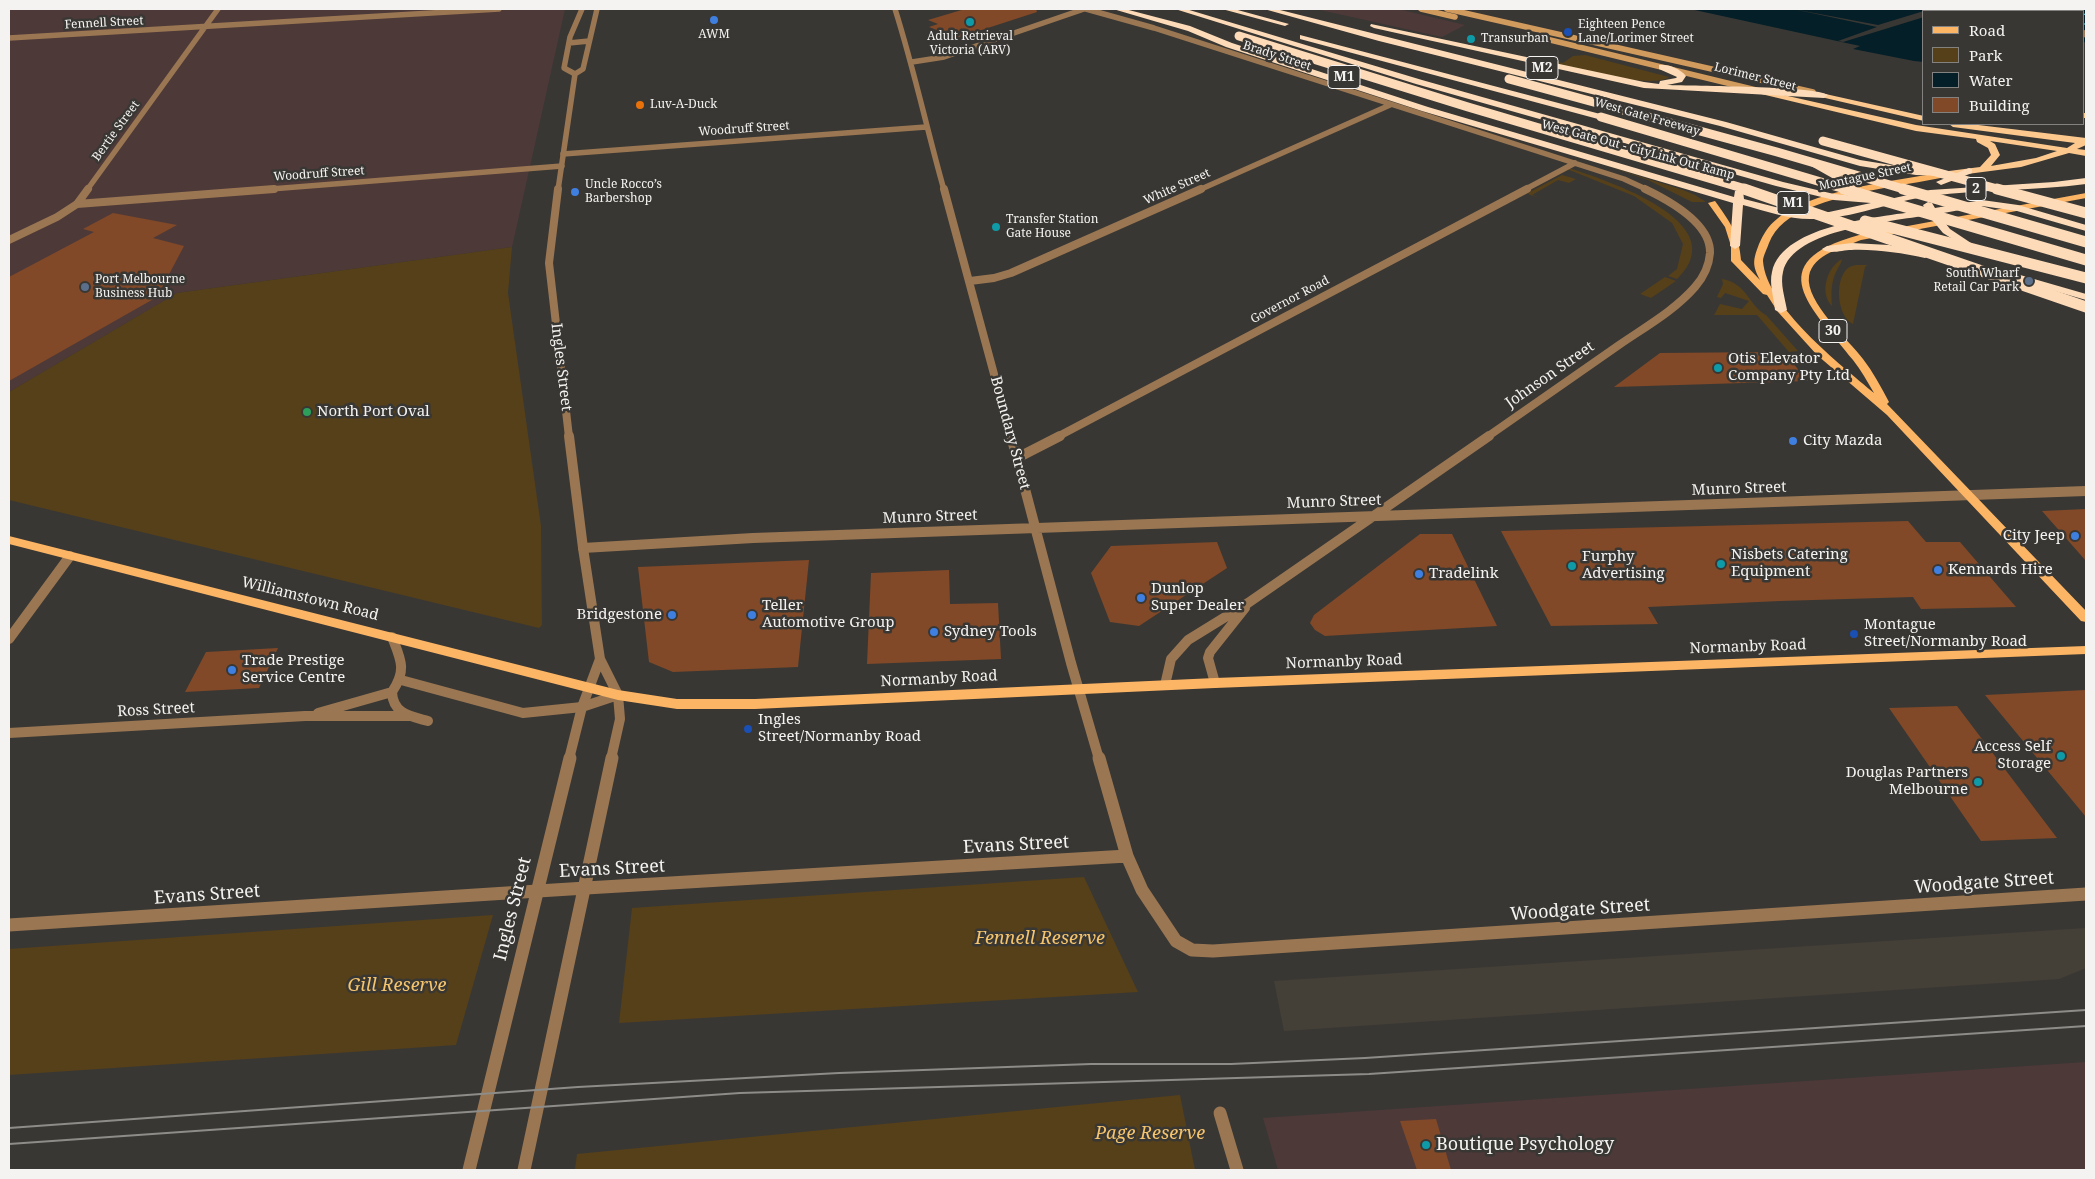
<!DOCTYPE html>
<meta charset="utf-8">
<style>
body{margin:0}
#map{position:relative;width:2095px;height:1179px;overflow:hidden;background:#393734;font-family:"Noto Serif",serif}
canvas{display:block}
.frame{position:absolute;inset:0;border:10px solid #f4f3f1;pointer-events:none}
.legend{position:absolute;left:1922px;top:10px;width:162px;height:115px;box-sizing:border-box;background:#393734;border:1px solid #848280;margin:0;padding:6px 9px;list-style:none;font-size:15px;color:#f4f3f1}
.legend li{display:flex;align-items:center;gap:10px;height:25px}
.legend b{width:25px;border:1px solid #848280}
</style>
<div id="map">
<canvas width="2095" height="1179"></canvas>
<div class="frame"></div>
<ul class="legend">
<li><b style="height:6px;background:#fcb565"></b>Road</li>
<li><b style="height:14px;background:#55401a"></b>Park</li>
<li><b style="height:14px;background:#041f27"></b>Water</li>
<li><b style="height:14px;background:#814927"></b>Building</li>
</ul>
</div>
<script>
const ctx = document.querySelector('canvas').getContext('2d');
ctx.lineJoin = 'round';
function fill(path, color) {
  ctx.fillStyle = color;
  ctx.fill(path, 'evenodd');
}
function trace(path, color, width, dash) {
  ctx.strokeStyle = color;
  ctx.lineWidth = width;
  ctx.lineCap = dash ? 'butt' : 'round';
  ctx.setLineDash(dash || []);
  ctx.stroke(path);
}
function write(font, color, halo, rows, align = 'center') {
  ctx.font = font + ' "Noto Serif",serif';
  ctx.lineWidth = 5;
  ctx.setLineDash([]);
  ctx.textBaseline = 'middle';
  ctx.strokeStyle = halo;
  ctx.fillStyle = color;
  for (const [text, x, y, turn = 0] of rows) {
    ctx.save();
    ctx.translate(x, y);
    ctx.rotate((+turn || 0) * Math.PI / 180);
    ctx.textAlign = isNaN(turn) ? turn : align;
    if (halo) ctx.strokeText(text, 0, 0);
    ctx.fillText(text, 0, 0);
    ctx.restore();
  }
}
fill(new Path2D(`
 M9,9H565L512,247L177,293L9,392Z
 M1316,9H1398L1465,25L1442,37Z
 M2086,1062V1170H1278L1263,1118Z`), '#4e3939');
fill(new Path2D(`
 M2086,928V968L2059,979L1284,1031L1274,981Z`), '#454037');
fill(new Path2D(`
 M1585,55L1669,77C1654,90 1565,67 1542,62L1547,59L1563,63L1573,56Z
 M1604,165L1683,190L1695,195L1706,202H1692L1648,180Z
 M1569,168C1605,180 1737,222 1677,279L1668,276L1677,269L1683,244L1672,223L1634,196L1567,169Z
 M1562,175L1576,179L1569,183L1558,180L1532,195L1542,198L1530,195L1528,193Z
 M512,247L508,293L541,526L542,625L539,628L9,500V392L177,293Z
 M1842,259C1841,264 1839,266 1837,270C1831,280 1831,295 1832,306C1819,293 1827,267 1842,259Z
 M1867,265L1865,267L1853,324C1837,317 1834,279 1848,268C1853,264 1861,265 1867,265Z
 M1665,277L1676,281L1651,298L1640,294Z
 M1722,279C1747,283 1748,305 1766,315L1798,351L1789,352L1757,315H1714L1720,304L1742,309L1749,301L1725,293L1721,298L1717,297L1723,284Z
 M1084,877L1138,992L619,1023L632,908Z
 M493,915L456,1045L9,1075V949Z
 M1180,1095L1195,1170H575L577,1154Z`), '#55401a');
fill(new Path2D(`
 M1690,9H2086V43L2084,42V11H1924V62L1914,61L1853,49L1860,46Z`), '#041f27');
fill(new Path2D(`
 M1793,9L1878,25L1924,11V17L1843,42L1838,41L1877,27Z`), '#393734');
trace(new Path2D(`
 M2004,9L2017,11
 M2057,9L2068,11
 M2084,14L2086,15
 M2084,24H2086`), '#82defa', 1, [4, 3]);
fill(new Path2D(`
 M965,9H1036L1037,12L957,38L929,27L938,24L928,20Z
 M113,213L177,225L153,238L184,246L157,297L9,381V277L94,232L83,229Z
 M1769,352L1772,355H1786L1808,381L1614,387L1660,353Z
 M2086,509V561L2042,511Z
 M1908,521L1926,542H1960L2016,607L1921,609L1913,597L1780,601L1648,607L1658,624L1551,626L1501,531Z
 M1420,534H1452L1497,626L1325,636L1315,630L1310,623L1314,615Z
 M1217,542L1227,568L1139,626L1110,622L1091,573L1111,546Z
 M809,560L798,667L673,672L649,662L638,567Z
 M949,570L950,604L998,603L1001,659L867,664L871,573Z
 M278,648L259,688L185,692L206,652Z
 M2086,690V817L1985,695Z
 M1957,706L2057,838L1981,841L1889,708Z
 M1436,1119L1451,1170H1417L1400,1121Z`), '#814927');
trace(new Path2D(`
 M895,9C914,69 927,130 944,190
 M1086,9L1154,28L1624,179L1648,190
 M2070,9L2071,11
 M2084,33L2086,35
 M9,38L499,9
 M912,62L944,57L1084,9
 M563,154L926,127
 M87,190L218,9
 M258,190L562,166
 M1199,190L1390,105
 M1524,190L1575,163`), '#9a7752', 5.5);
trace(new Path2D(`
 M944,189L1011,437
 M77,204L274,189
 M9,240L57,217L77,204L88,189
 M970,281L994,278L1011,273L1201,189
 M1057,437L1527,189
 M1487,437C1531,406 1575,376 1619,345C1645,327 1674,311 1695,287C1703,278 1709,266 1710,253C1711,223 1668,200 1645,189`), '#9a7752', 8);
trace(new Path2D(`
 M1011,436L1071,663L1099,759
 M1017,458L1060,436
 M583,548L753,538L2086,491
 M9,639L70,556
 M401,680L523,713L582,707
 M1215,683L1208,658L1210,652L1245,608
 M1165,685L1171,659L1188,640L1248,603L1489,436
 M392,692C393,714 410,716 428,721
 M318,713L392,692C407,670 401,660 392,637
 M9,733L305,716H410`), '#9a7752', 10);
trace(new Path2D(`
 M1099,758L1127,856L1142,890L1176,941L1192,950L1213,951L2086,894
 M586,888L1127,856
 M9,925L538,891
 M1220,1113L1237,1170`), '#9a7752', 13);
trace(new Path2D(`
 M569,43L589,41
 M575,74L564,68L570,37L582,9
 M575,74L583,69L597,9
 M558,190L575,74`), '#9a7752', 5.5);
trace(new Path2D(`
 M558,189L549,263L569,437`), '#9a7752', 8);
trace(new Path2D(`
 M569,436L583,548L600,659L618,695L620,719L611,759
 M582,707L618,695
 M569,759L582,707L600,659`), '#9a7752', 10);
trace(new Path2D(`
 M538,891L586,888
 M469,1170L570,758
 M524,1170L612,758`), '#9a7752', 13);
trace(new Path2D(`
 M1421,9L1455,17
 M1447,9L1813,92
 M1542,38L1756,90`), '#d29b5e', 5.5);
fill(new Path2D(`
 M1952,171H1955V175C1906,186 1854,189 1807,209C1791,215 1775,227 1769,243C1767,249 1763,256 1763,261C1766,307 1841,365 1874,393C1867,381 1861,370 1853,360C1812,308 1758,263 1859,235L2086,193V198L1861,240C1844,247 1813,254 1809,276C1805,302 1849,340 1863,359C1873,372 1881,387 1889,402L1887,404L2086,611V622L2081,621L1887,415L1817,355L1778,312L1767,295L1763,294L1731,261V246L1725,227L1708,203L1715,201C1730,222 1739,234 1741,260L1760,280C1752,265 1753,260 1759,244C1763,235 1768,226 1777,219C1812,189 1905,179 1952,171Z
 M9,536L618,690L677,699H755L1215,678L2086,646V654L1215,688L755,709H677L618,700L9,544Z`), '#fcb565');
fill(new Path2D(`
 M1757,89L1916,125L2067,148L2075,143L1953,127L1949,124H1970L2086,138V145L2077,149L2086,150V156L2069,153L2021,167L1952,176L1949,175V171L1980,167L1991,155L1988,148L1977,142L1976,139L1916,131L1757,93ZM1990,141L2057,151L2036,158L1991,166L2000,155L1995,144Z
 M1821,93L1924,116V121L1821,97Z
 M2084,113H2086V118H2084Z`), '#fcc88e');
fill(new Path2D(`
 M1113,9H1125L1190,26L1232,43L1428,107L1734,197L1735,191H1743L1744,199L1791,211L1810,213L1829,212L1871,203L1834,200L1776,186L1416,84L1175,9H1186L1422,80L1783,182L1834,194L1856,196L1841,183L1811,166V162C1827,159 1855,188 1868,195C1871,197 1876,197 1880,198L1881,201L1930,190L2054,182L2086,178V184C2035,191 1982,189 1930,196C1890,201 1851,220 1810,219C1788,219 1765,211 1743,205L1740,246L1735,249L1730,246L1733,203L1422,111L1226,47L1188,31Z
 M1222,9H1234L1289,24L1285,26Z
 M1264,9H1276L1726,122L1860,160L1916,169L1944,170L1949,173L1944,176L1916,175L1860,166L1720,126L1379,41Z
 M1371,24L1644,82L1659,84L1660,81L1676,78L1677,77L1659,69V65C1669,64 1680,69 1686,76L1682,82L1667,85C1692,86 1817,86 1828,95L1824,98L1644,88L1374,28L1370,26Z
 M1300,35L1604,115L1606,117L1601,120L1598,119L1300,39Z
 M1969,168L1972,169V173L1941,185L1936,182Z
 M1982,200L2018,205L2086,225V231L2017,211L1982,206L1938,214L1950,229L1977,247L1978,249L1977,251L1973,252L1943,233L1928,215C1892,222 1793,228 1783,272C1780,284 1785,298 1787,310L1781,313L1775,310C1774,298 1769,284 1772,272C1783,223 1884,217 1925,210L1923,205L1928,202L1932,203L1935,208Z
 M1852,243L1889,245L1929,253L1930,255L1925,258C1901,253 1876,249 1851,250C1843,250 1828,255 1822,249L1827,246Z
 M1989,266L2086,294V300L1985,271L1983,269Z`), '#fddbb8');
trace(new Path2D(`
 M9,1128L578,1087L839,1073L1091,1064H1231L1365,1058L2086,1010
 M9,1144L740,1093L1369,1074L2086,1026`), '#8d8c89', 2);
trace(new Path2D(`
 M1239,36L1468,107L1749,190
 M1509,79L1777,152L1907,190
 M1601,117L1848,190
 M1823,141L2001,190`), '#fddbb8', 9);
trace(new Path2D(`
 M1744,189L2086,307
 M1844,189L2086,260
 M1903,189L2086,242
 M1997,189L2086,213
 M1865,221L2086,278`), '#fddbb8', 11);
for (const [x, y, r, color] of [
 [714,20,5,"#3f7fe0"],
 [970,22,5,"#0f9aa8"],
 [1568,32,5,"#1a4fb4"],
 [1471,39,5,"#0f9aa8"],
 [640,105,5,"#e8710a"],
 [575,192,5,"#3f7fe0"],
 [996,227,5,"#0f9aa8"],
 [2029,281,5,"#5c6f8a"],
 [85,287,5,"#5c6f8a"],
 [1718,368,5,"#0f9aa8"],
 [307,412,5,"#2e9e5b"],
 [1793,441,5,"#3f7fe0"],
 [2075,536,5,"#3f7fe0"],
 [1721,564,5,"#0f9aa8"],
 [1572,566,5,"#0f9aa8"],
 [1938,570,5,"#3f7fe0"],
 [1419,574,5,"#3f7fe0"],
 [1141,598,5,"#3f7fe0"],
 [672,615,5,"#3f7fe0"],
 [752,615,5,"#3f7fe0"],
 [934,632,5,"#3f7fe0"],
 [1854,634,5,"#1a4fb4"],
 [232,670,5,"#3f7fe0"],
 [748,729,5,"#1a4fb4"],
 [2061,756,5,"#0f9aa8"],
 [1978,782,5,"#0f9aa8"],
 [1426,1145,5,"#0f9aa8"]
]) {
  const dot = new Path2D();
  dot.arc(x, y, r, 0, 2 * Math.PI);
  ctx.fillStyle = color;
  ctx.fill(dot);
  trace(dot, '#393734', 2);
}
write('12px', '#f4f3f1', '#393734', [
 ["Fennell Street",104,23,-3],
 ["Brady Street",1277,56,18],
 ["Lorimer Street",1755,77,14],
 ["West Gate Freeway",1647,117,16],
 ["Woodruff Street",744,129,-4],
 ["Bertie Street",116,131,-54],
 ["West Gate Out - CityLink Out Ramp",1638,150,15],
 ["Woodruff Street",319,174,-4],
 ["Montague Street",1865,177,-12],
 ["White Street",1177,187,-24],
 ["Governor Road",1290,300,-28]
]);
write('12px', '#f4f3f1', '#393734', [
 ["Eighteen Pence",1578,25],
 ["Lane/Lorimer Street",1578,39],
 ["AWM",714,35,"center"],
 ["Adult Retrieval",970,37,"center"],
 ["Victoria (ARV)",970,51,"center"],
 ["Transurban",1481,39],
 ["Luv-A-Duck",650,105],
 ["Uncle Rocco’s",585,185],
 ["Barbershop",585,199],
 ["Transfer Station",1006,220],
 ["Gate House",1006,234],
 ["South Wharf",2019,274,"right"],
 ["Retail Car Park",2019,288,"right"],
 ["Port Melbourne",95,280],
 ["Business Hub",95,294]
], 'left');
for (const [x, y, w] of [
 [1542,68,32],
 [1344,77,32],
 [1976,189,20],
 [1793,203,32],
 [1833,331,28]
]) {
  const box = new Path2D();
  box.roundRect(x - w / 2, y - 11.5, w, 23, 4);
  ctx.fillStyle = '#393734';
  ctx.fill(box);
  trace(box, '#f4f3f1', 1);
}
write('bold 14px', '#f4f3f1', null, [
 ["M2",1542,68],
 ["M1",1344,77],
 ["2",1976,189],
 ["M1",1793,203],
 ["30",1833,331]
]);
write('15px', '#f4f3f1', '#393734', [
 ["Otis Elevator",1728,359],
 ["Company Pty Ltd",1728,376],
 ["North Port Oval",317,412],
 ["City Mazda",1803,441],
 ["City Jeep",2065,536,"right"],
 ["Nisbets Catering",1731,555],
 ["Equipment",1731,572],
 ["Furphy",1582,557],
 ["Advertising",1582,574],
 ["Kennards Hire",1948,570],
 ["Tradelink",1429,574],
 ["Dunlop",1151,589],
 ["Super Dealer",1151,606],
 ["Teller",762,606],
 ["Automotive Group",762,623],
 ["Bridgestone",662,615,"right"],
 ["Montague",1864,625],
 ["Street/Normanby Road",1864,642],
 ["Sydney Tools",944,632],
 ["Trade Prestige",242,661],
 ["Service Centre",242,678],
 ["Ingles",758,720],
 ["Street/Normanby Road",758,737],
 ["Access Self",2051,747,"right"],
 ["Storage",2051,764,"right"],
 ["Douglas Partners",1968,773,"right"],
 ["Melbourne",1968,790,"right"]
], 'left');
write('15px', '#f4f3f1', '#393734', [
 ["Ingles Street",561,367,83],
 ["Johnson Street",1550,375,-35],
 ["Boundary Street",1010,433,75],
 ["Munro Street",1739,489,-2],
 ["Munro Street",1334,502,-2],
 ["Munro Street",930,517,-2],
 ["Williamstown Road",310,599,14],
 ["Normanby Road",1748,647,-2],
 ["Normanby Road",1344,662,-2],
 ["Normanby Road",939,679,-3],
 ["Ross Street",156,710,-3]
]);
write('18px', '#f4f3f1', '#393734', [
 ["Evans Street",1016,845,-3],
 ["Evans Street",612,869,-3],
 ["Woodgate Street",1984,883,-4],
 ["Evans Street",207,895,-4],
 ["Ingles Street",513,909,-76],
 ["Woodgate Street",1580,910,-4]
]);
write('italic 18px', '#f5c46c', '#393734', [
 ["Fennell Reserve",1040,939],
 ["Gill Reserve",397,986],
 ["Page Reserve",1150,1134]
]);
write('18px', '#f4f3f1', '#393734', [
 ["Boutique Psychology",1436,1145]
], 'left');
</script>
